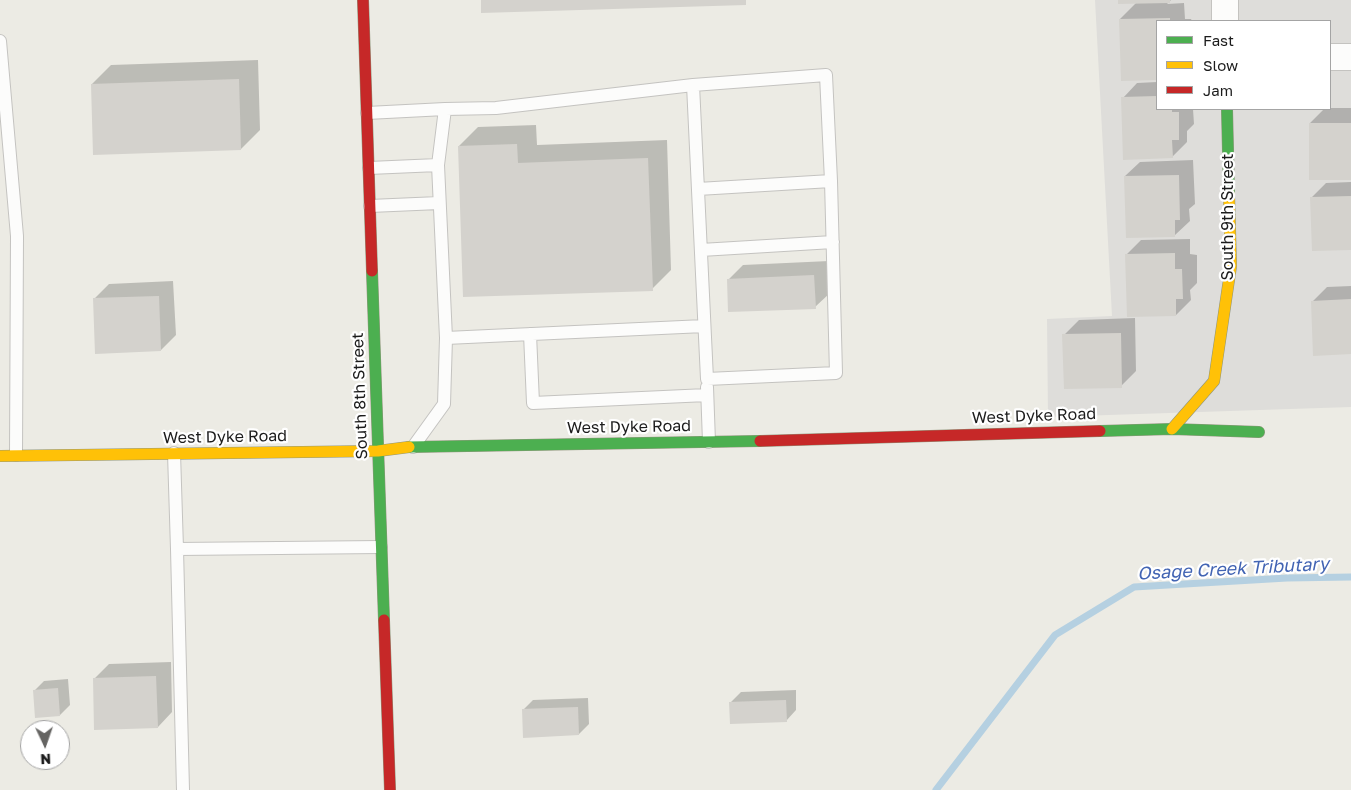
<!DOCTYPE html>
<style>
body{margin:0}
#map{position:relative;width:1351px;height:790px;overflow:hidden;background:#ecebe4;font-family:"Golos Text",sans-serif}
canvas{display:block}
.legend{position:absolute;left:1156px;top:20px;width:175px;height:90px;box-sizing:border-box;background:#fff;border:1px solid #a4a4a4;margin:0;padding:6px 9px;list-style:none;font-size:15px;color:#1c1c1c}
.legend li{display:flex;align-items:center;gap:10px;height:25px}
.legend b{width:25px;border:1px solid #a4a4a4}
.north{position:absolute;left:20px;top:720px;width:50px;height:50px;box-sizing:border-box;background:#fff;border:1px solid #a4a4a4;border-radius:50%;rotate:177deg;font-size:14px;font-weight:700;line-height:20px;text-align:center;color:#1c1c1c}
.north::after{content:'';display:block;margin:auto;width:18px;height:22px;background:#656462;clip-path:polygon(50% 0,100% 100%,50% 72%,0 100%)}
</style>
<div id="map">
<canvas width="1351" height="790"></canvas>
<ul class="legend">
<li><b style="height:6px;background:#4caf50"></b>Fast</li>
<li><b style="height:6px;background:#ffc107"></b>Slow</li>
<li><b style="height:6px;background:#c62828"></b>Jam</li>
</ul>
<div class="north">N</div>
</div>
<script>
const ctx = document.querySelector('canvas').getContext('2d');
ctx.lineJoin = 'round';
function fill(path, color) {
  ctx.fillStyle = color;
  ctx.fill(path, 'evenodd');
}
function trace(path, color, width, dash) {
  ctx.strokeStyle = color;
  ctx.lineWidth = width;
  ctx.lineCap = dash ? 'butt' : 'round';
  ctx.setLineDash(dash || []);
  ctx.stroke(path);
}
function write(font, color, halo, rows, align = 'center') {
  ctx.font = font + ' "Golos Text",sans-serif';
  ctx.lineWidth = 4.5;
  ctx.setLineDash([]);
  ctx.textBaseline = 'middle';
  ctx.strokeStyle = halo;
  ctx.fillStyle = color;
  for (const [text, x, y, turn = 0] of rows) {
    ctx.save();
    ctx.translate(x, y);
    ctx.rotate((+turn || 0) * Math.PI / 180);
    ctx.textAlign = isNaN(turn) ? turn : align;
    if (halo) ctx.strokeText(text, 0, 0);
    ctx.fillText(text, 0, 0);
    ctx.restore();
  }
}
fill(new Path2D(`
 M1095,0H1351V407L1048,417L1047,319L1112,316ZM1157,21H1330V109H1157Z`), '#deddda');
fill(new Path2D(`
 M1119,0H1171L1167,4L1184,3L1185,19H1191L1192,21H1157V79L1122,80L1120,19L1137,2Z
 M258,60L260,130L241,149L92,84L111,65Z
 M1157,82V109H1193L1194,124L1187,131V142L1172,157L1123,98L1137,83Z
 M1330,108H1351V179L1310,123L1324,109Z
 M536,125L537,145L667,140L671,270L652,289L459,146L478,127Z
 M1193,160L1195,204L1189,209L1190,221L1175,235L1125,176L1140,162Z
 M1351,182V249L1311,198L1326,183Z
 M1190,239V254L1197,255V283L1190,290L1191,300L1176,315L1126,255L1141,240Z
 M829,261L830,293L815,307L728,280L743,265Z
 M173,281L176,335L161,350L94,299L109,284Z
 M1351,286V353L1312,302L1327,287Z
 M1135,318L1136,371L1121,386L1064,335L1079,320Z
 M171,662L172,712L158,727L94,679L109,664Z
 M68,679L70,705L60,715L34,691L44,681Z
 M796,690V710L786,721L731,702L741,692Z
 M588,698L589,724L579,734L523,710L533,700Z`), '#0003');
trace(new Path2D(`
 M936,790L1055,635L1134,587L1287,578L1351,577`), '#b5d0e1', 7);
fill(new Path2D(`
 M481,0H746V5L481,13Z
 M1118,0H1170V3L1118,4Z
 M1170,18V21H1157V80L1121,81L1119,19Z
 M239,79L241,150L93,155L91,84Z
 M1157,96V109H1172V112H1179V140H1172L1173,158L1123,160L1121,97Z
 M1309,123H1351V180H1309Z
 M517,144L518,163L648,158L653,291L463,297L458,146Z
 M1179,175L1180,220H1175V237L1126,238L1124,176Z
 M1351,196V250L1312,251L1310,197Z
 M1175,253V269H1182L1183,299H1176V316L1127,317L1125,254Z
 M814,275L816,309L728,312L727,279Z
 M159,296L161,351L95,354L93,298Z
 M1351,299V354L1313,356L1311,301Z
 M1121,333L1122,388L1064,389L1062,334Z
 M156,676L158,728L94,730L93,678Z
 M58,688L60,716L35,718L33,690Z
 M786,700L787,722L730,724L729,702Z
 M578,707L579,735L523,738L522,709Z`), '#d4d2cd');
const lane = new Path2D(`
 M0,41L17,236L16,455
 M445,109L496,108L693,85L826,75L831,181L836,373L707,379L693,85
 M367,113L445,109L438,165L446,338L444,404L413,447
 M369,168L438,165
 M698,189L831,181
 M370,206L439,203
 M701,250L833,242
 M530,334L533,403L707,395
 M446,338L704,326
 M707,387L709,442
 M174,453L177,549L381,547
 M177,549L183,790`);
const street = new Path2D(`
 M1225,0V21
 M1330,57H1351`);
const fast = new Path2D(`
 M1227,109L1229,194
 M372,271L384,620
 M1100,431L1172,429L1259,432
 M409,447L760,441`);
const slow = new Path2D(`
 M1172,429L1214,381L1231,266L1229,194
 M0,456L378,451L409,447`);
const jam = new Path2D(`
 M363,0L372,271
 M760,441L1100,431
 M384,620L390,790`);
trace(lane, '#c4c3c0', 14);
trace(street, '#c4c3c0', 28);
trace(fast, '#90967c', 12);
trace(slow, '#90967c', 12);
trace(jam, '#90967c', 12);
trace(lane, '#fcfcfb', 12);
trace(street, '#fcfcfb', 26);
trace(fast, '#4caf50', 11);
trace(slow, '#ffc107', 11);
trace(jam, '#c62828', 11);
write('16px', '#1c1c1c', '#fff', [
 ["South 9th Street",1228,217,-90],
 ["South 8th Street",360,396,-92],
 ["West Dyke Road",1034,416,-2],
 ["West Dyke Road",629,427,-1],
 ["West Dyke Road",225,437,-1]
]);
write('italic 18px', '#4264b3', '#fff', [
 ["Osage Creek Tributary",1233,569,-3]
]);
</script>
